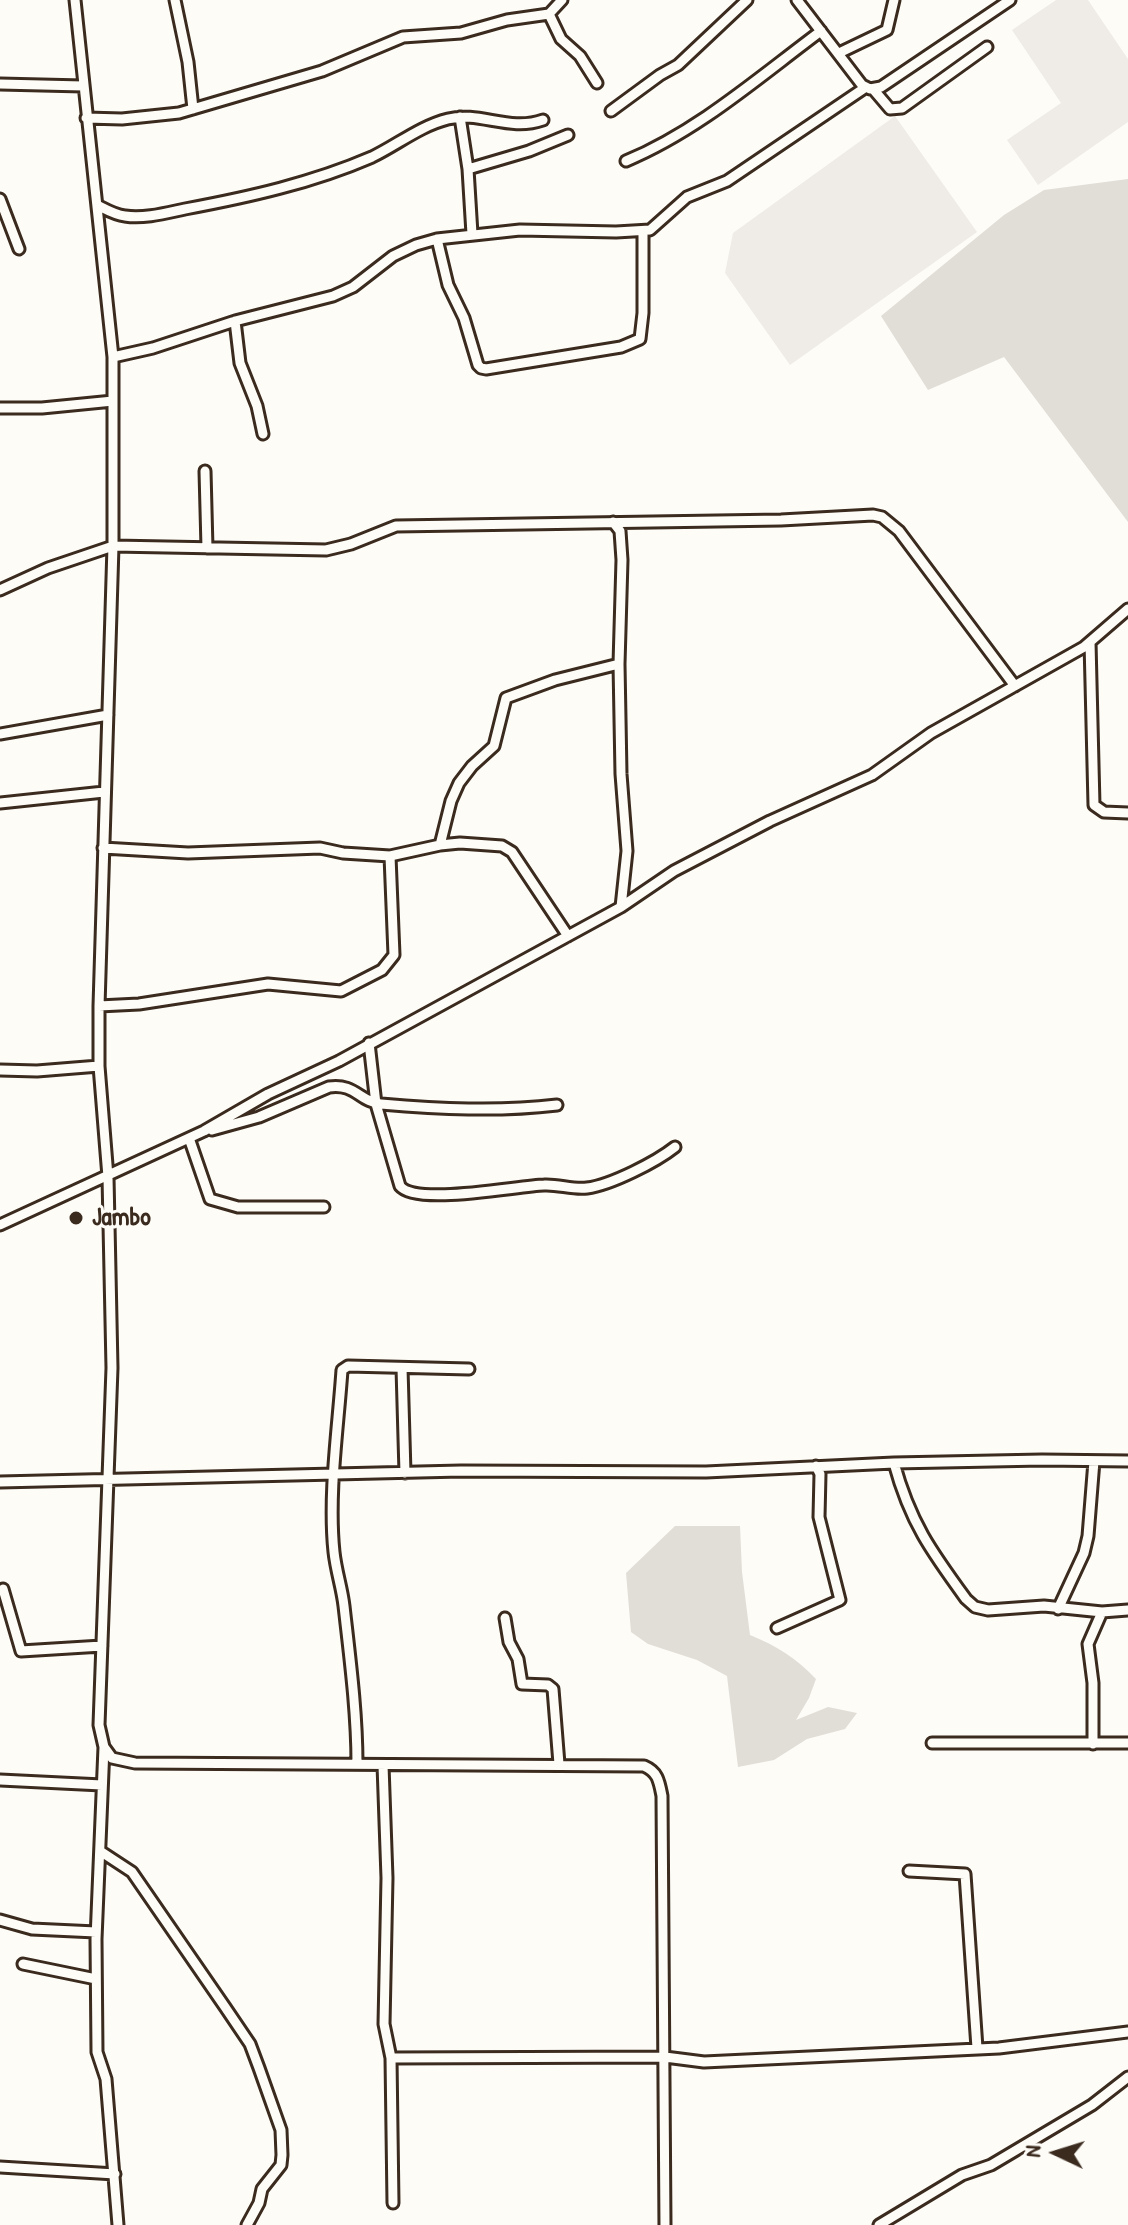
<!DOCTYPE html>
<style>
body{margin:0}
#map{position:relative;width:1128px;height:2225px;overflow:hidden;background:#fdfcf7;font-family:"Patrick Hand",sans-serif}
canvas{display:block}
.north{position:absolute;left:1016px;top:2113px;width:80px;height:80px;-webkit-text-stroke:6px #fdfcf7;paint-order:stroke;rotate:274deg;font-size:22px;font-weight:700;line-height:32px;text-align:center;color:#3b2a1e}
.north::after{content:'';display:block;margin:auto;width:28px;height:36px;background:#3b2a1e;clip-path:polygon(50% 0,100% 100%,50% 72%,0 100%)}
</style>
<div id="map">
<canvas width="1128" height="2225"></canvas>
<div class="north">N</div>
</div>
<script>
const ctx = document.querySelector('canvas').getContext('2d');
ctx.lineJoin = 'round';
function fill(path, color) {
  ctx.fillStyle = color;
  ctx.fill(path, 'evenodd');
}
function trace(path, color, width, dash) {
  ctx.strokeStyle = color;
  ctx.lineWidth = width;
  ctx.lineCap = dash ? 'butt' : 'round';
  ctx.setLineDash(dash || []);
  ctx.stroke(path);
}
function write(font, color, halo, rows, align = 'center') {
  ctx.font = font + ' "Patrick Hand",sans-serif';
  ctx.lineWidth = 6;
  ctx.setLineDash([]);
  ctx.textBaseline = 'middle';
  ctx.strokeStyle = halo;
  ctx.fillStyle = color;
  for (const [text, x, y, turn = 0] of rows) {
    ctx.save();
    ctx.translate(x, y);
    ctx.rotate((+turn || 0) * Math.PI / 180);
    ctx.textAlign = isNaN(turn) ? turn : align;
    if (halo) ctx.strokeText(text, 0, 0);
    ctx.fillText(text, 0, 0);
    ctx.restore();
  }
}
fill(new Path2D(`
 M1056,0H1088L1128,59V122L1038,185L1007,140L1061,103L1012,30Z
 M895,116L977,232L790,365L725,273L733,233Z`), '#efece7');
fill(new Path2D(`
 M1128,179V522L1004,357L928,390L881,316L1004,215L1044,190Z
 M675,1526H740L742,1572L750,1635C777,1646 796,1658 816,1679L809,1698L796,1720L828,1707L857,1713L845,1729L807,1739L774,1760L738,1767L727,1676L697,1660L648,1644L631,1632L626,1573Z`), '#e1ded7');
const minor = new Path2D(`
 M75,0L113,357V546L99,1006V1066L108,1177L112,1368L99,1725L104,1747L112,1758L135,1763L644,1766C658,1772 659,1781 662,1796L665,2225
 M175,0L188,62L193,109
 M797,0L862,85L870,89L881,87L1010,0
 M549,14L561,39L580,56L597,83
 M839,53L887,30L894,0
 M0,84L83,86
 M873,89L890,109L902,108L987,47
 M611,111L660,75L678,65L747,0
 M460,117L468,169L472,234
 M86,118L122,119L179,113L322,71L403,37L461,33L507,20L549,14L562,0
 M626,161C698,131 759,77 821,31
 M468,169L529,151L568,135
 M0,199L19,249
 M97,205C105,209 115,215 125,216C144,219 166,213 185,209C249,197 312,183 372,157C397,145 420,126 448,119C480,111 509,132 543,120
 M437,239L448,285L464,318L478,365L481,368L486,369L621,347L640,339L643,313V232
 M235,321L240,363L257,406L263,434
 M113,357L153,348L235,321L333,296L353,287L393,256L416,245L437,239L520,230L616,232L650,230L687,197L727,181L866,87
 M0,408H42L113,401
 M205,471L207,548
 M613,522L620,531L622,560L619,664L621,774L627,851L621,907
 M0,590L48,568L113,546L326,550L351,544L396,526L781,520L873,515L882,517L899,531L1015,686
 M1090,642L1094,805L1104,812L1128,813
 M0,734L108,715
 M0,803L104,792
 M440,845L451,801L459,783L472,766L494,746L506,698L555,680L619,664
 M103,848L188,853L320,848L343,853L390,856L440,845L460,843L502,846L512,852L568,936
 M99,1006L139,1004L268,984L341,991L382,970L394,955L390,856
 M369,1043L376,1104L400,1186C416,1206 516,1186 544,1185C558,1184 573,1190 587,1188C611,1185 656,1162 675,1147
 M0,1070L37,1071L99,1066
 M212,1130L259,1117L329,1087C355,1083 360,1102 381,1104C439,1109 498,1112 557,1105
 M189,1138L210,1199L238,1207H324
 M0,1225L204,1131L268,1094L339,1061L621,907L674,871L770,821L872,775L931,733L1084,647L1128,609
 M402,1368L405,1473
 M894,1463C910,1522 931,1551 966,1599L975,1607L988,1610L1044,1606L1102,1612L1128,1610
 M0,1482L461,1471L706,1472L894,1463L1042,1460L1128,1461
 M3,1589L21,1651L102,1646
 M1058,1609L1084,1553L1088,1536L1094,1461
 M505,1618L509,1642L518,1659L522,1684L548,1685L553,1689L559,1764
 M777,1628L840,1600L819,1517L820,1474L816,1466
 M932,1743H1128
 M1093,1744V1683L1088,1644L1102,1612
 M104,1747L96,1939L97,2052L106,2079L118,2225
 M357,1764C357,1712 350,1659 344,1606C342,1588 336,1571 334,1552C328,1494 338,1429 342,1370L348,1366L469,1369
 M383,1765L387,1878L384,2024L391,2058L393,2203
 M0,1780L102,1785
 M100,1851L132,1872L225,2007L250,2044L259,2068L281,2130L282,2155L281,2165L262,2189L259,2203L247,2225
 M909,1871L965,1874L977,2048
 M0,1920L32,1929L96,1932
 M23,1964L96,1979
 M391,2058L665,2057L704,2062L999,2048L1128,2032
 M0,2167L115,2174
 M879,2225L962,2175L991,2165L1092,2105L1128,2077`);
trace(minor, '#3b2a1e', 15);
trace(minor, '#fdfcf7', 9);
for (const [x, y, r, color] of [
 [76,1218,8,"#3b2a1e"]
]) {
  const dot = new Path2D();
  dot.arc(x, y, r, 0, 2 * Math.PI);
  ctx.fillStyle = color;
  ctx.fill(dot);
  trace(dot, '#fdfcf7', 3);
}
write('bold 26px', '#3b2a1e', '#fdfcf7', [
 ["Jambo",92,1218]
], 'left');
</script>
